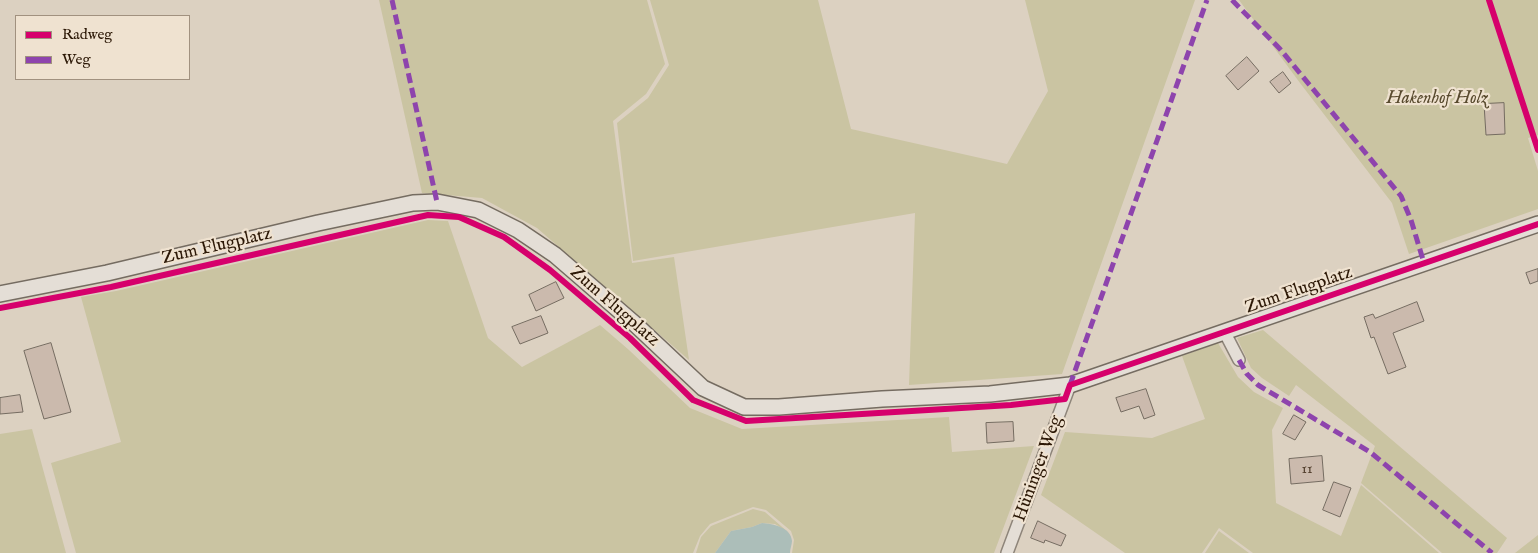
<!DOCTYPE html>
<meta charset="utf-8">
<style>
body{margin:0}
#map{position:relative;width:1538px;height:553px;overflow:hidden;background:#dcd1c1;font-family:"IM FELL English",serif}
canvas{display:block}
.legend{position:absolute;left:15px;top:15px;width:175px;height:65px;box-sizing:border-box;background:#efe2d0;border:1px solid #a1917f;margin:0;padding:6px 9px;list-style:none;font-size:15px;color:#2c1806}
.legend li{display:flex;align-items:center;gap:10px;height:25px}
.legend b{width:25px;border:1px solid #a1917f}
</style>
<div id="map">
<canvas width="1538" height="553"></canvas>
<ul class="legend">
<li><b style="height:6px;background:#d6006c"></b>Radweg</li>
<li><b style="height:6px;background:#8e44ad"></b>Weg</li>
</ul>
</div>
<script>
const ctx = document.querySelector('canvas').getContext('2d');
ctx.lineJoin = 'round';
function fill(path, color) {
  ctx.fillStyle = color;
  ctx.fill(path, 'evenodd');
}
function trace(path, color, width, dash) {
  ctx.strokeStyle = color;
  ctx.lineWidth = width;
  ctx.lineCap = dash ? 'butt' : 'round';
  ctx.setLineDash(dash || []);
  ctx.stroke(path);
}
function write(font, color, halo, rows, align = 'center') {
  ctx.font = font + ' "IM FELL English",serif';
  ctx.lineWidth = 4.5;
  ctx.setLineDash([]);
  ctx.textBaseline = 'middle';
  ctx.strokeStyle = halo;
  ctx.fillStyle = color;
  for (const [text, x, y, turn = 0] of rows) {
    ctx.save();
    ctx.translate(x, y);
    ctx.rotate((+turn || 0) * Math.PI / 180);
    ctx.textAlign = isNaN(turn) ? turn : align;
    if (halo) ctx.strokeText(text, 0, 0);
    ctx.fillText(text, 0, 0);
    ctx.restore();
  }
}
fill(new Path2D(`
 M379,0H647L665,64L646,94L613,121L632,263L674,257L689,360L537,228L482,198L422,193Z
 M650,0H818L851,129L1007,164L1048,91L1025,0H1195L1062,374L909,385L915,213L633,261L617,123L648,98L669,65Z
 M1239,0H1538V135L1528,138L1538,171V209L1409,254L1392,203L1300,83Z
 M428,220L448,221L488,338L522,367L600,325L629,350L690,408L742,429L949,417L952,452L1034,446L994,553H792L794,540L791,531L766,510L753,507L710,524L700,536L693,553H76L51,463L121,442L81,297L116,291Z
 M1263,330L1507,538L1497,553H1442L1361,483L1375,446L1296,385L1289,396L1262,378L1251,368L1237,338Z
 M1218,343L1238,377L1254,392L1283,408L1272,430L1276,503L1341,536L1361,485L1439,553H1253L1219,528L1202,553H1125L1041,495L1065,432L1152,438L1205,419L1182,356Z
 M32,429L66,553H0V434Z
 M753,509L765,512L789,533L775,524L762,523L752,527L731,531L715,553H696L701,537L711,526Z
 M1219,531L1249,553H1205Z
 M1538,535V553H1515Z`), '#cac4a2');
fill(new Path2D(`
 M762,523C773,524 791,527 792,541C792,544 790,549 790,553H715L731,531L752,527Z`), '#acbeb9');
const building = new Path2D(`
 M1247,57L1259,71L1238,90L1226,76Z
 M1283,72L1291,83L1279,93L1270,82Z
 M1504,103L1505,134L1486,135L1484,104Z
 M1538,269V281L1530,284L1526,273Z
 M556,282L564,298L536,311L529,295Z
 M1417,302L1424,321L1393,333L1406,367L1388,374L1374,337L1371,338L1364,317L1373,314L1375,318Z
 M541,316L548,333L520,344L512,327Z
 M51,343L71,412L44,419L24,351Z
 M1146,389L1155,415L1144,419L1139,406L1121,412L1116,398Z
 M20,395L23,412L0,414V398Z
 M1294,415L1306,422L1295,440L1283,434Z
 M1013,422L1014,441L987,443L986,423Z
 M1322,456L1324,481L1291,484L1289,459Z
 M1334,482L1351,488L1340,517L1323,510Z
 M1038,521L1066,535L1061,546L1045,540L1044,543L1031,538Z`);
fill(building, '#cbbaad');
trace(building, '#756c61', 1);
const street = new Path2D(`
 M1225,333L1239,360
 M1007,553L1070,385`);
const secondary = new Path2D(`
 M0,294L107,273L318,223L413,203L437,202L478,210L518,230L555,255L636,325L703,388L744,407H779L882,399L990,394L1070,385L1538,224`);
trace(street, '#8e857a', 14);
trace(secondary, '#756c61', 18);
trace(street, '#e4ded6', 11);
trace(secondary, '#e4ded6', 15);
trace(new Path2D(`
 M392,0L437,202
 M1232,0L1280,49L1401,196L1411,220L1424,263
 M1239,360L1247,374L1258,385L1370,452L1492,553
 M1070,385L1207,0`), '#8e44ad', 5, [10, 5]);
trace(new Path2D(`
 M1489,0L1538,150
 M0,308L111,287L428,215L459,217L504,237L550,270L630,338L693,400L746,421L1011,405L1065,399L1070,385L1538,224`), '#d6006c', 6);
write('15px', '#544130', null, [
 ["11",1307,470]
]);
write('italic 18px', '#57492d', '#efe2d0', [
 ["Hakenhof Holz",1437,99]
]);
write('18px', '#2c1806', '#efe2d0', [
 ["Zum Flugplatz",217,247,-13],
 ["Zum Flugplatz",1299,291,-19],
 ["Zum Flugplatz",614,307,41],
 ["Hüninger Weg",1039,469,-70]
]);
</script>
